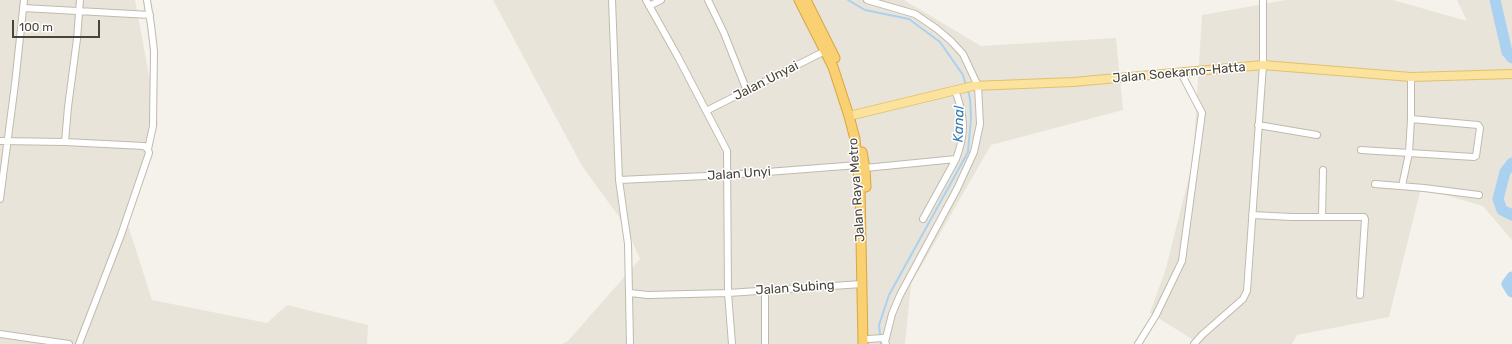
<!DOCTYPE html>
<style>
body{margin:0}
#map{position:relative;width:1512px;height:344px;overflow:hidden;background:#f5f2eb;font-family:Rubik,sans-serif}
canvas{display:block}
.scale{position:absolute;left:12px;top:20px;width:88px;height:18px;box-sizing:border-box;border:2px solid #494339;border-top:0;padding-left:5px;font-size:12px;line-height:14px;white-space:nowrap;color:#494339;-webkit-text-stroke:3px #fff;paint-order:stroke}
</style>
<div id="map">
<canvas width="1512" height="344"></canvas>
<div class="scale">100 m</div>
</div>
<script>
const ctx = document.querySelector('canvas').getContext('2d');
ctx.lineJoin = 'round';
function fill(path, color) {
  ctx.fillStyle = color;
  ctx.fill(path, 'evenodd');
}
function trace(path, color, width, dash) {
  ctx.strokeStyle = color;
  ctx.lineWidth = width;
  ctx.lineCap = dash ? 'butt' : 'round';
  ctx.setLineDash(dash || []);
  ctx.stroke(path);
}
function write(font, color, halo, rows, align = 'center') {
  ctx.font = font + ' Rubik,sans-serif';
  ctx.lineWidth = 3;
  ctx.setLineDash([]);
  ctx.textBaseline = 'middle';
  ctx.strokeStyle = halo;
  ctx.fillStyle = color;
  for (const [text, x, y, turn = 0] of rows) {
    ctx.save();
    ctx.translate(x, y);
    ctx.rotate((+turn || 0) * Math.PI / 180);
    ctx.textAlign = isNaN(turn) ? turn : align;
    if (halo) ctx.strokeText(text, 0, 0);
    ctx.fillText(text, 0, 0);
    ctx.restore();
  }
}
fill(new Path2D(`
 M0,0H135L158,124L127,222L152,300L267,323L287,305L368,325L367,344H0Z
 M493,0H904L981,46L1116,38L1123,110L991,145L911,284L905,344H562L568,341L640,259L625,225L582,166Z
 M1286,0H1393L1467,21L1457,0H1512V240L1483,206L1421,188L1389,317L1297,335L1292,344H1200L1150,313L1166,268L1193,161L1202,15Z`), '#e9e4d9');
trace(new Path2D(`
 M848,0L865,10L909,19L940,42L963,75L966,86
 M881,344L879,325L889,295L968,152L971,118L970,99L968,90`), '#aad1ef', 2);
trace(new Path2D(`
 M1495,0L1507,52L1512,58
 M1512,163L1505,172L1498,199L1502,210L1512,215
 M1512,277L1507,284L1512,292`), '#aad1ef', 11);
const minor = new Path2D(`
 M147,0L151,25L154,51L153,126L148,149
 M612,0L619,180L628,244L630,344
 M646,0L678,57L727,151L728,293L732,344
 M708,0L724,33L747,91
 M867,0L915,14L937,29L951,41L963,54L978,86L980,124L974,152L957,189L900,295L892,314L885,342
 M649,6L661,0
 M23,8L150,15
 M706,111L825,51
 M1258,125L1317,135
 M0,141L65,142L144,146L148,149L149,153L121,235L79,344
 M65,142L68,107L77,39L80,0
 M1361,150L1474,157L1476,156L1480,128L1478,125L1411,119
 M865,168L956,159C966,133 965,117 955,90
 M619,180L728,175L858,165
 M1375,184L1424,188L1479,195
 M1402,186L1409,153L1411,119V77
 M0,199L15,84L24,0
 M1252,215L1292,217H1364L1365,219L1360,295
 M1322,217L1323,170
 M923,219L956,159
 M630,293L648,295L728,293L862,284
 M0,334L69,344
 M868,339L883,338L886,344
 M765,344V291
 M1138,344L1156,315L1182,261L1202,113L1181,73
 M1194,344L1202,335L1243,299L1247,291L1263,65V0`);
const major = new Path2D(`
 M849,116L973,86L1073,82L1263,65L1411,77L1512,74`);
const highway = new Path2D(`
 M799,0L833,67L849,116L855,139L860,188L863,344
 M806,0L835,58
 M862,152L865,168L866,187`);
trace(minor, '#c0baae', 8);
trace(major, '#e1c16e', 10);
trace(highway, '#d9a541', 11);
trace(minor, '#fff', 6);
trace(major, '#fbe39e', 8);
trace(highway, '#f9d072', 9);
write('13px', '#494339', '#fff', [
 ["Jalan Soekarno-Hatta",1179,73,-5],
 ["Jalan Unyai",766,81,-27],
 ["Jalan Unyi",739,174,-4],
 ["Jalan Raya Metro",857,190,-94],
 ["Jalan Subing",795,288,-4]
]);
write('italic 14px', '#347ab3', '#fff', [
 ["Kanal",959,124,-88]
]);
</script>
